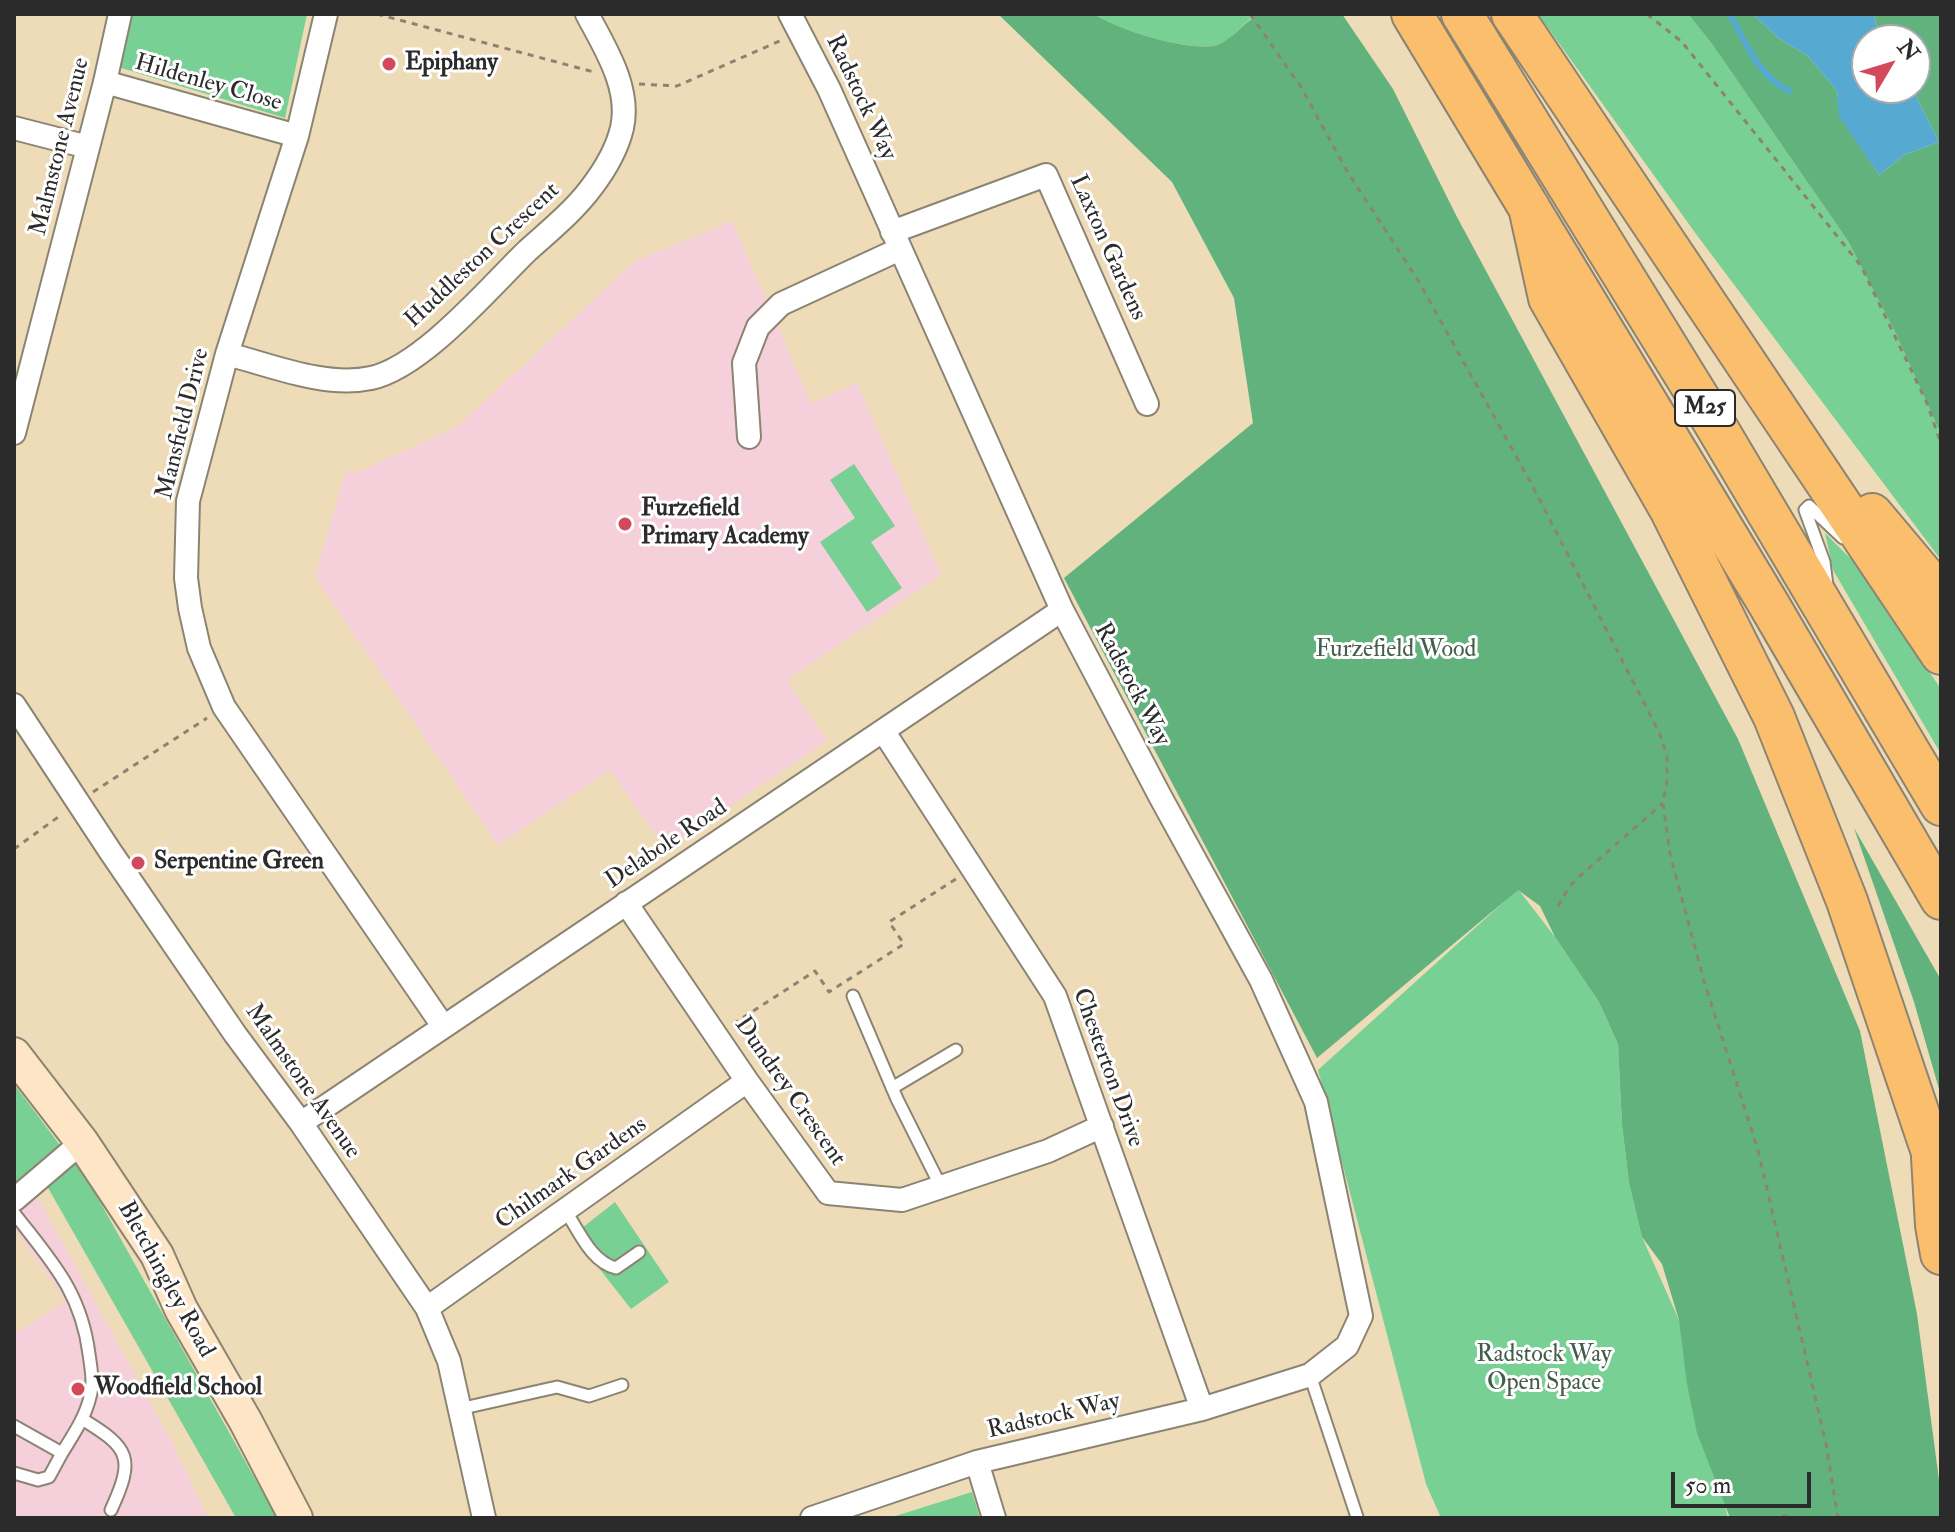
<!DOCTYPE html>
<style>
body{margin:0}
#map{position:relative;width:1955px;height:1532px;overflow:hidden;background:#eedcb9;font-family:"IM FELL Double Pica",serif}
canvas{display:block}
.frame{position:absolute;inset:0;border:16px solid #2b2b2b;pointer-events:none}
.north{position:absolute;left:1851px;top:24px;width:80px;height:80px;box-sizing:border-box;background:#fff;border:2px solid #aaa;border-radius:50%;rotate:52deg;font-size:22px;font-weight:700;line-height:32px;text-align:center;color:#2b2b2b}
.north::after{content:'';display:block;margin:auto;width:28px;height:36px;background:#d1495b;clip-path:polygon(50% 0,100% 100%,50% 72%,0 100%)}
.scale{position:absolute;left:1671px;top:1472px;width:140px;height:36px;box-sizing:border-box;border:4px solid #2b2b2b;border-top:0;padding-left:10px;font-size:24px;line-height:28px;white-space:nowrap;color:#2b2b2b;-webkit-text-stroke:6px #fff;paint-order:stroke}
</style>
<div id="map">
<canvas width="1955" height="1532"></canvas>
<div class="frame"></div>
<div class="north">N</div>
<div class="scale">50 m</div>
</div>
<script>
const ctx = document.querySelector('canvas').getContext('2d');
ctx.lineJoin = 'round';
function fill(path, color) {
  ctx.fillStyle = color;
  ctx.fill(path, 'evenodd');
}
function trace(path, color, width, dash) {
  ctx.strokeStyle = color;
  ctx.lineWidth = width;
  ctx.lineCap = dash ? 'butt' : 'round';
  ctx.setLineDash(dash || []);
  ctx.stroke(path);
}
function write(font, color, halo, rows, align = 'center') {
  ctx.font = font + ' "IM FELL Double Pica",serif';
  ctx.lineWidth = 6;
  ctx.setLineDash([]);
  ctx.textBaseline = 'middle';
  ctx.strokeStyle = halo;
  ctx.fillStyle = color;
  for (const [text, x, y, turn = 0] of rows) {
    ctx.save();
    ctx.translate(x, y);
    ctx.rotate((+turn || 0) * Math.PI / 180);
    ctx.textAlign = isNaN(turn) ? turn : align;
    if (halo) ctx.strokeText(text, 0, 0);
    ctx.fillText(text, 0, 0);
    ctx.restore();
  }
}
fill(new Path2D(`
 M732,221L811,403L857,383L941,575L787,680L827,741L666,849L610,770L498,845L315,577L346,470L358,472L457,427L634,262Z
 M37,1196L173,1444L208,1518H14V1334L66,1301L14,1229V1212Z`), '#f5cfd9');
fill(new Path2D(`
 M131,14H307L285,118L118,67Z
 M1094,14H1253V17C1243,25 1229,41 1217,45C1193,53 1114,29 1094,14Z
 M1538,14H1688L1712,44L1848,241L1895,332L1941,434V560L1696,234Z
 M854,464L895,526L871,542L902,588L867,612L820,542L855,518L830,480Z
 M1825,533L1854,562L1941,689V754L1833,570Z
 M1518,889L1555,937L1599,1002L1618,1044L1622,1126L1629,1183L1642,1237L1679,1320L1728,1518H1441L1426,1484L1318,1070Z
 M14,1084L62,1148L15,1186L14,1185Z
 M76,1159L277,1518H236L47,1186Z
 M615,1202L669,1282L631,1309L573,1235Z
 M972,1492L980,1518H889Z`), '#79d094');
fill(new Path2D(`
 M998,14H1094C1115,29 1192,53 1217,45C1229,41 1243,25 1253,18V14H1342L1393,89L1457,217L1738,739L1860,1031L1917,1314L1941,1495V1518H1730L1697,1433L1687,1384L1679,1320L1662,1264L1642,1237L1629,1183L1622,1125L1618,1044L1599,1002L1555,937L1540,906L1518,890L1317,1058L1064,578L1253,423L1234,298L1172,182Z
 M1688,14H1753L1778,38L1808,56L1837,91L1840,116L1879,175L1904,155L1939,142L1912,88H1915V40H1886L1876,24L1874,14H1941V434L1895,332L1848,241L1712,44Z
 M1854,828L1941,980V1096L1914,1002Z`), '#62b27e');
fill(new Path2D(`
 M1753,14H1874L1876,24L1886,40H1867V88H1912L1939,142L1904,155L1879,175L1839,116L1837,91L1808,56L1778,38Z`), '#56aad2');
trace(new Path2D(`
 M1730,14C1745,41 1760,79 1790,91`), '#56aad2', 6);
const lane = new Path2D(`
 M1827,586L1824,562L1805,510L1809,506L1843,538
 M853,996L897,1099L941,1187
 M892,1088L956,1050
 M565,1210C579,1231 591,1262 616,1268L639,1252
 M14,1213C51,1261 81,1291 89,1354C91,1368 94,1384 90,1397C85,1418 73,1435 62,1453L14,1426
 M1310,1375L1357,1517
 M459,1409L557,1387L589,1396L622,1385
 M82,1419C130,1448 135,1458 111,1510
 M14,1473L38,1480L49,1477L62,1453`);
const street = new Path2D(`
 M326,14L297,136L227,354L188,501L186,578L190,608L199,648L224,707L443,1026
 M790,14L829,89L1062,610L1161,798L1261,980L1316,1102L1361,1316L1347,1346L1310,1375L1202,1409L977,1462L812,1518
 M105,82L297,136
 M14,128L88,147
 M892,232L1046,175L1147,404
 M227,354C271,365 325,388 371,378C422,367 488,289 526,252C548,232 573,212 591,188C604,171 617,149 622,128C631,88 605,48 587,14
 M14,433L105,82L120,14
 M749,437L744,363L758,327L781,304L900,249
 M14,705L110,851L235,1034L301,1123L427,1308L449,1361L484,1518
 M884,732L1055,996L1202,1409
 M626,903L747,1081L828,1193L902,1200L1048,1151L1102,1126
 M301,1123L1062,610
 M14,1200L82,1142
 M427,1308L747,1081
 M977,1462L994,1518`);
const secondary = new Path2D(`
 M14,1054L82,1142L157,1255L181,1309L246,1422L296,1518`);
const highway = new Path2D(`
 M1412,14L1768,603L1941,899
 M1462,14L1713,421L1941,805
 M1512,14L1941,654
 M1529,207L1549,298L1670,509L1774,717L1847,901L1941,1179
 M1872,514L1941,596
 M1932,1157L1936,1225L1941,1254`);
trace(lane, '#8c8472', 15);
trace(street, '#8c8472', 26);
trace(secondary, '#8c8472', 36);
trace(highway, '#8c8472', 44);
trace(new Path2D(`
 M377,14L594,72
 M1250,14L1301,87L1347,171L1419,282L1531,483L1659,732L1667,756V781L1663,803L1670,854L1704,981L1758,1150L1826,1444L1838,1518
 M1647,14L1682,42L1861,266L1927,403L1941,444
 M639,84L677,86L782,40
 M93,792L207,718
 M14,849L61,815
 M1558,906L1569,887L1579,877L1663,803
 M733,1024L815,971L829,992L904,944L889,922L956,879
 M1740,1518H1749
 M1771,1518L1782,1515L1793,1518`), '#8c8472', 3, [6, 6]);
trace(lane, '#fff', 11);
trace(street, '#fff', 22);
trace(secondary, '#fde5c5', 32);
trace(highway, '#fabe6d', 40);
for (const [x, y, r, color] of [
 [389,64,8,"#d1495b"],
 [625,524,8,"#d1495b"],
 [138,863,8,"#d1495b"],
 [78,1389,8,"#d1495b"]
]) {
  const dot = new Path2D();
  dot.arc(x, y, r, 0, 2 * Math.PI);
  ctx.fillStyle = color;
  ctx.fill(dot);
  trace(dot, '#fff', 3);
}
for (const [x, y, w] of [
 [1705,408,60]
]) {
  const box = new Path2D();
  box.roundRect(x - w / 2, y - 18, w, 36, 6);
  ctx.fillStyle = '#fff';
  ctx.fill(box);
  trace(box, '#2b2b2b', 2);
}
write('bold 22px', '#2b2b2b', null, [
 ["M25",1705,408]
]);
write('bold 24px', '#2b2b2b', '#fff', [
 ["Epiphany",405,64],
 ["Furzefield",641,510],
 ["Primary Academy",641,538],
 ["Serpentine Green",154,863],
 ["Woodfield School",94,1389]
], 'left');
write('24px', '#2b2b2b', '#fff', [
 ["Hildenley Close",208,84,16],
 ["Radstock Way",860,98,65],
 ["Malmstone Avenue",61,147,-76],
 ["Laxton Gardens",1107,248,66],
 ["Huddleston Crescent",483,256,-43],
 ["Mansfield Drive",184,424,-76],
 ["Radstock Way",1131,685,62],
 ["Delabole Road",667,845,-34],
 ["Chesterton Drive",1107,1068,70],
 ["Malmstone Avenue",302,1082,55],
 ["Dundrey Crescent",789,1092,55],
 ["Chilmark Gardens",572,1174,-35],
 ["Bletchingley Road",165,1280,61],
 ["Radstock Way",1054,1417,-13]
]);
write('24px', '#425d4a', '#fff', [
 ["Furzefield Wood",1396,651],
 ["Radstock Way",1544,1356],
 ["Open Space",1544,1384]
]);
</script>
